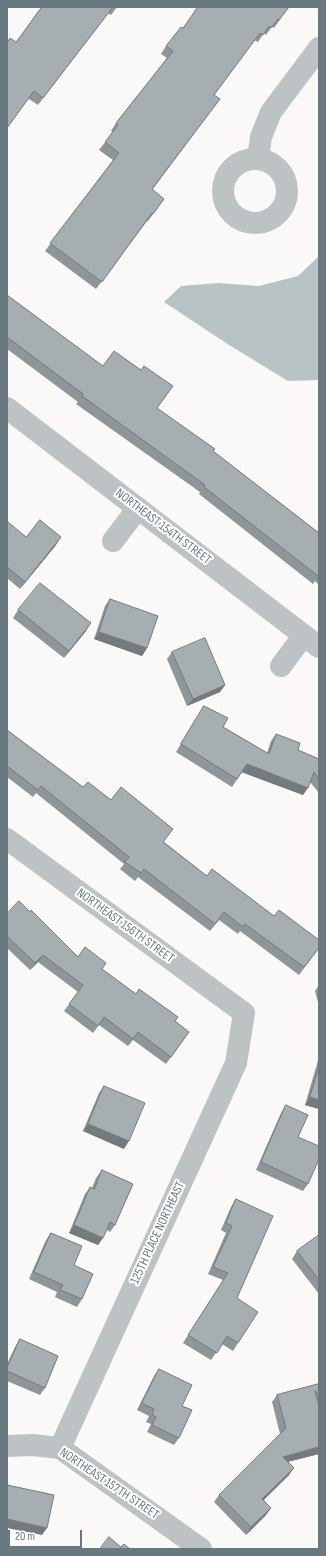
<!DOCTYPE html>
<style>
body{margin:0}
#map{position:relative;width:326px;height:1556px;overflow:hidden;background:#faf9f8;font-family:"Sofia Sans Condensed",sans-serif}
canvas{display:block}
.frame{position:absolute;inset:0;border:8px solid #68797f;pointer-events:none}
.scale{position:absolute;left:8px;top:1530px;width:74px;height:18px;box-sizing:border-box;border:2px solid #68797f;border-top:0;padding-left:5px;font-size:12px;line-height:14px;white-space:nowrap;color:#68797f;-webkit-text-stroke:3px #fff;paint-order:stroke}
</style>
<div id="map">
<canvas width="326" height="1556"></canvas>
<div class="frame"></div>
<div class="scale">20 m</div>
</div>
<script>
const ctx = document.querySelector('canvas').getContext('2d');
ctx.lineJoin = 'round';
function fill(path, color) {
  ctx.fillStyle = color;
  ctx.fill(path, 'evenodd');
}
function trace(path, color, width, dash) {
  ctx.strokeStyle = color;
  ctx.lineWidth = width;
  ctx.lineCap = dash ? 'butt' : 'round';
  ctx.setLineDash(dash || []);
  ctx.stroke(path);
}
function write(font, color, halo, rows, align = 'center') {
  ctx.font = font + ' "Sofia Sans Condensed",sans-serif';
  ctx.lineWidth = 4;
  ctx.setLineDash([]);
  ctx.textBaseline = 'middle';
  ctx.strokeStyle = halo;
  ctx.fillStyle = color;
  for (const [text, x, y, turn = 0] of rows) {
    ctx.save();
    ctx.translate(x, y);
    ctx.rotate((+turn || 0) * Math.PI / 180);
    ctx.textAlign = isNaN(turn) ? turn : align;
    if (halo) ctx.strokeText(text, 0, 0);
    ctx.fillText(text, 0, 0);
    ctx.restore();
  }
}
fill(new Path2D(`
 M319,256V380L288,381L229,345L164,302L181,286L218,283L259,286L298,276Z`), '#b8c3c6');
trace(new Path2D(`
 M258,159L261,137L271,112L319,48
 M223 191a32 32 0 1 1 64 0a32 32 0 1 1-64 0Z
 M7,408L319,647
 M113,541L138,508
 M281,666L304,635
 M7,839L244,1013L236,1063L60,1448
 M7,1446L32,1445L60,1448L201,1549`), '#bdc3c5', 22);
fill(new Path2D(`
 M42,7H117L111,15L108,13L38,105L29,99L16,42Z
 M198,7H289L274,28L272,27L266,35L264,33L258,42L254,40L214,95L220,99L152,190L164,199L148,221H147L96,289L45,251L113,160L99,150L113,132L111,131L116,123L167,58L161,54L166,46L183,28Z
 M7,295L157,408L319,533V585L315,581L313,584L199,494L200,492L76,404L78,402L7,349Z
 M7,523L26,537L56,545L20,589L7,578Z
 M110,599L147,648L142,656L94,639L105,606Z
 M18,610L86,631L64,658L13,618Z
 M172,652L225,685L220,692L187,706L167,659Z
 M204,706L223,727L267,753L271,741L276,734L298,750L319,759V793L310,782L303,795L242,772L232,787L176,752Z
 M7,730L83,787L111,800L207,876L274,916L319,948L299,975L240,931L238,934L219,920L210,931L138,877L135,881L120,869L124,864L36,793L33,797L7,777Z
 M7,914L78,957L102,969L136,994L189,1032L166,1064L133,1040L128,1046L99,1025L93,1033L64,1011L78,992L38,962L30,970L7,948Z
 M319,985V1006L315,991Z
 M319,1057V1109L305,1105Z
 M104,1086L124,1149L83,1131L99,1093Z
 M286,1105L298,1137L308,1184L303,1191L256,1170L281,1113Z
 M102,1170L115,1225L110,1232L107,1230L98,1245L69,1233L85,1194L90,1187L92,1188L96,1178Z
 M236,1199L237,1298L238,1343L233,1351L222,1344L211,1360L183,1343L223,1280L208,1274L226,1233L221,1230L231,1207Z
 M51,1233L74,1265L82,1299L77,1307L55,1297L57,1292L29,1279L46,1240Z
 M319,1235V1294L292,1259L297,1251Z
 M20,1339L45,1388L40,1395L7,1381V1364L15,1347Z
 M159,1369L182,1406L179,1438L174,1445L147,1432L151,1424L146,1422L149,1416L137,1410L154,1376Z
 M319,1384V1454L288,1462L289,1475L264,1500L271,1508L266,1515L246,1535L214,1502L219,1495L280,1434L272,1402L277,1395Z`), '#8f9699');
fill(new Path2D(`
 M61,537L56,545L20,589L25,582Z
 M91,623L86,631L64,658L69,651Z
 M99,632L147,648L142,656L94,639Z
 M225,685L220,692L187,706L193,699Z
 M247,764L308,788L303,795L241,772Z
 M43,955L38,962L30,970L35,963Z
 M310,1097L319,1100V1109L305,1105Z
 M88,1124L129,1141L124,1149L83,1131Z
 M74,1225L103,1238L98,1245L69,1233Z
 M319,1447V1454L278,1464L283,1457Z
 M294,1468L289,1475L257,1506L262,1499Z
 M271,1508L266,1515L246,1535L251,1527Z
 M7,1519L47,1528L42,1535L7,1528Z`), '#747a7d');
const building = new Path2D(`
 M42,7H113L43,98L34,91L7,128V43L10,38L16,42Z
 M198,7H289L279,20L278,19L271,28L269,26L263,35L260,33L214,95L220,99L152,189L164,199L153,214L152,213L102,282L50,243L119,153L105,142L118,125L116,123L173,51L166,46L181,27L183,28Z
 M7,295L103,366L114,351L141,370L144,366L173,386L157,408L215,449L213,451L319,533V575L318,576L204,487L205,485L82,396L83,394L7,337Z
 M40,520L61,537L25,582L7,567V523L8,522L26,537Z
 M40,583L91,623L69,651L18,610Z
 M110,599L158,616L147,648L99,632Z
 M205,638L225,685L193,699L172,652Z
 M204,706L228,718L223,727L269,754L276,734L300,743L298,750L319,759V779L314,772L308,788L247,764L237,779L181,744Z
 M7,730L83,787L88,782L111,800L121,787L173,829L163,842L207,876L212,869L274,916L279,910L319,940V948L304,967L245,924L243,927L224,912L215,924L144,869L141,873L125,862L129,857L41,786L38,790L7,766Z
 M19,901L30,912L31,910L78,957L85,947L106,963L102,969L136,994L139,989L178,1017L175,1021L189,1032L171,1057L138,1032L133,1039L104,1017L98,1026L69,1004L83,985L43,955L35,963L7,936V914Z
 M319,1067V1100L310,1097Z
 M104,1086L145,1103L129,1141L88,1124Z
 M286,1105L308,1115L298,1137L319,1146V1159L308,1184L261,1162Z
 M102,1170L133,1184L115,1225L110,1222L103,1238L74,1225L90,1187L94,1189Z
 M236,1199L273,1216L237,1298L258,1312L238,1343L227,1336L217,1353L188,1335L228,1273L213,1267L232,1226L226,1223Z
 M51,1233L82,1246L74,1265L93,1274L82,1299L60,1290L63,1285L34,1272Z
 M319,1235V1280L297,1251Z
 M20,1339L58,1356L45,1388L7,1371V1368Z
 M159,1369L192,1385L182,1406L192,1410L179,1438L152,1425L156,1417L152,1414L154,1409L142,1403Z
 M319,1384V1394L315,1391L319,1406V1447L283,1457L294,1468L262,1499L271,1508L251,1527L219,1495L286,1428L277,1395Z
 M7,1485L54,1495L47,1528L7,1519Z
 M109,1537L121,1547L124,1544L130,1549H100Z`);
fill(building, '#a6aeb2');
trace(building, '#747a7d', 1);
write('13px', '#68797f', '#fff', [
 ["NORTHEAST 154TH STREET",163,527,37],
 ["NORTHEAST 156TH STREET",125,926,36],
 ["125TH PLACE NORTHEAST",158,1233,-65],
 ["NORTHEAST 157TH STREET",109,1484,34]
]);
</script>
